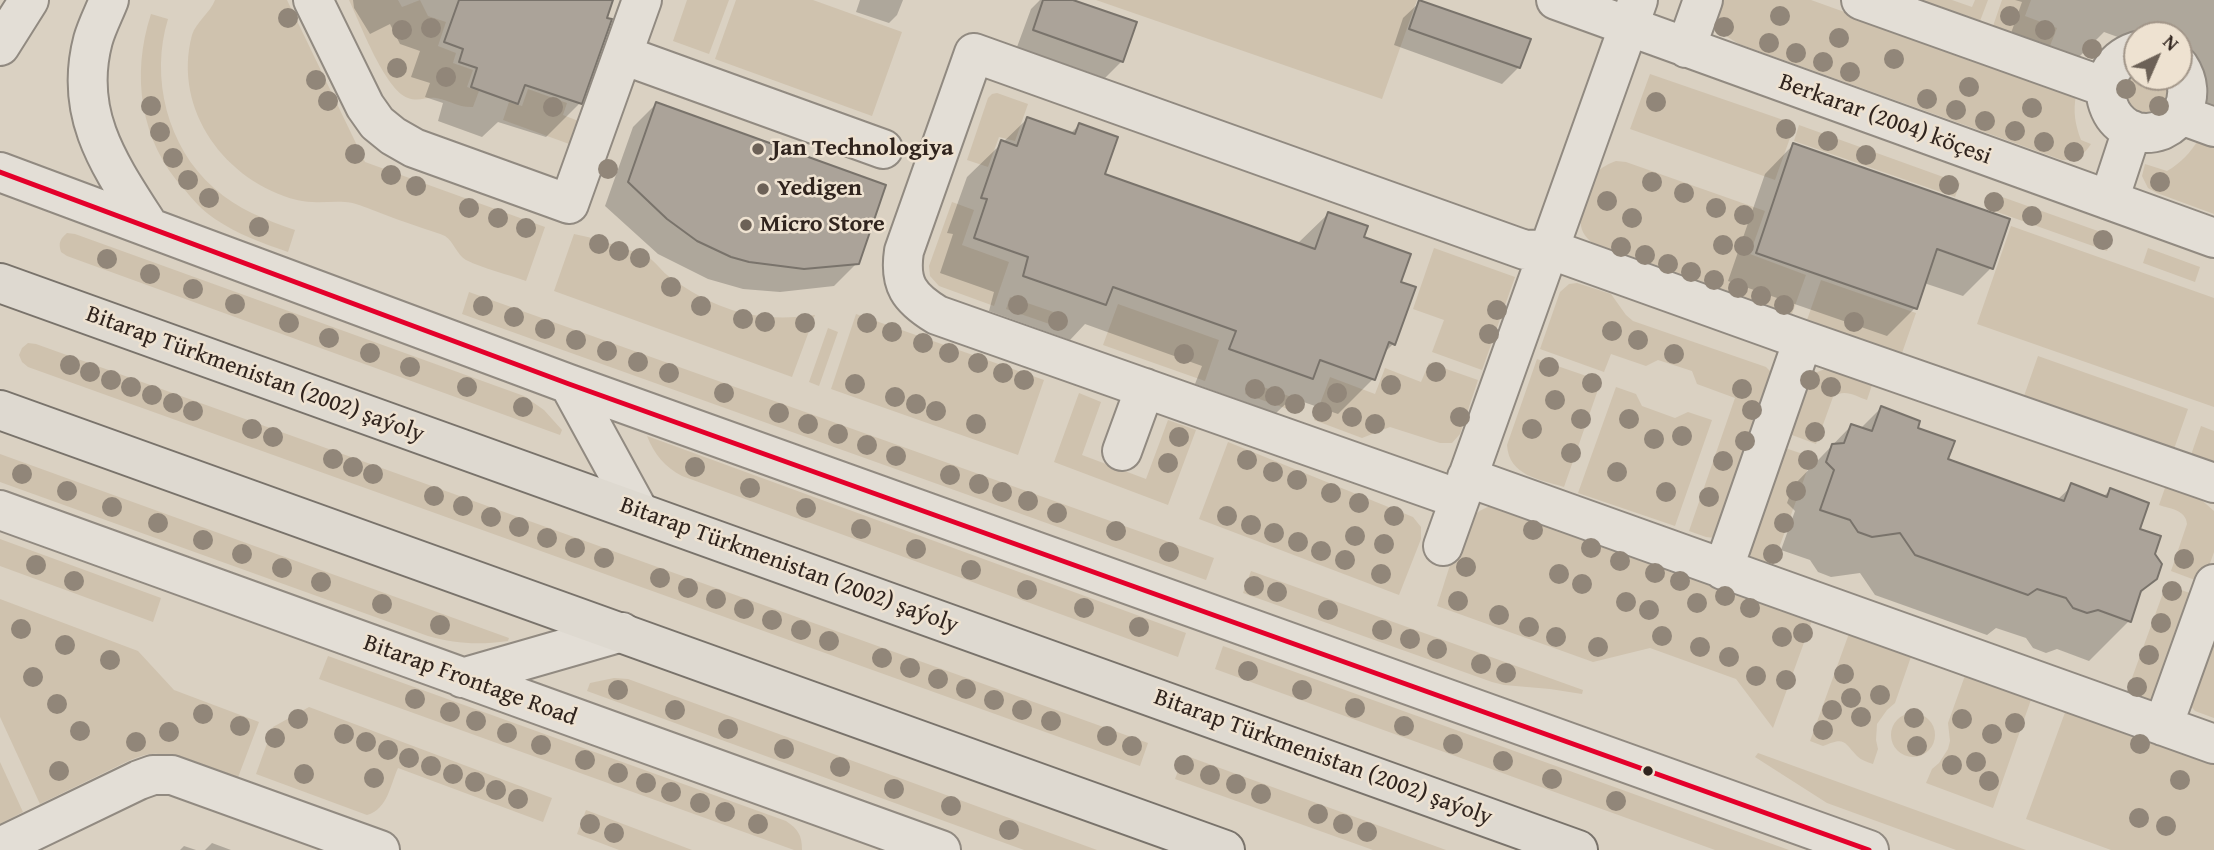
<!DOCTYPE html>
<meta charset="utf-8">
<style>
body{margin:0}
#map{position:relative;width:2214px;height:850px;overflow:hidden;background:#dad1c2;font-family:"Gentium Book Plus",serif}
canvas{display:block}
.north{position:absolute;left:2123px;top:21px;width:70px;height:70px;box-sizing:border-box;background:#eee2d1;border:2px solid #a29689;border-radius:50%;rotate:44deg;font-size:19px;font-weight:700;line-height:28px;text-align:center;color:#30241e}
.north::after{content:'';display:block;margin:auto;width:24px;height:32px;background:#6c6157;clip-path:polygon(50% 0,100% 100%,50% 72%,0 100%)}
</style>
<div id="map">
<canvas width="2214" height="850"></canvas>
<div class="north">N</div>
</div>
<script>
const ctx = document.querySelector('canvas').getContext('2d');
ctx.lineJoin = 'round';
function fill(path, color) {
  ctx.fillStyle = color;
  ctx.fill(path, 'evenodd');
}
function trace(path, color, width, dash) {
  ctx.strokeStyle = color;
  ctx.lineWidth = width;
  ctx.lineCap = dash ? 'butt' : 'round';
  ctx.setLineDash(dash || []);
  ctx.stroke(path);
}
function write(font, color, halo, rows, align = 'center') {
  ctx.font = font + ' "Gentium Book Plus",serif';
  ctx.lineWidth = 5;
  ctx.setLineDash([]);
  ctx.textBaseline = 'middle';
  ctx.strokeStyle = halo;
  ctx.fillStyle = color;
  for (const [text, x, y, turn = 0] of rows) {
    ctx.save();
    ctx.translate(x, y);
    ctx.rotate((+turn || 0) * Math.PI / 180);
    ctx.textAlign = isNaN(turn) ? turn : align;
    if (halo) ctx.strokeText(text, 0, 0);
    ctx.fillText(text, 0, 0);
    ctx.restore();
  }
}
fill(new Path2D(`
 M215,0H287L365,162L545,227L526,281C507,274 484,269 466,260C457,255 454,242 445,236C439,233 431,231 425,229C407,223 388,216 370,209C362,206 353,202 345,202C329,201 313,204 297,200C226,182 172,110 192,35C196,22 210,13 215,0Z
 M349,0H398L402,7L420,0L428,16L446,22L438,46L456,53L453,63L473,70L467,87L479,91L473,107C459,108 449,100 436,98C426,97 418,102 408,98C385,90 360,23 349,0Z
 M687,0H729L709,54L673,41Z
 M736,0H813L902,32L872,116L715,59Z
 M1096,0H1417L1382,99Z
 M1722,0H1811L2076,95C2073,112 2075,124 2081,140L2091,144C2084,155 2076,161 2062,160L1739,44C1715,30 1713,25 1722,0Z
 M1921,0H1952L1972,7L1975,0H1988L1980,21Z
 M2002,0H2031L2025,16L2057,28L2050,46L1993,26Z
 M151,14L168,19C150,77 167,147 214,188C237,209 266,220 295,230L288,252C262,243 237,234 215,219C203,211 193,200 184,189C140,141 131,75 151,14Z
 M2137,67V77H2168L2172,87L2164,111L2138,116L2122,102L2125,75Z
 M1650,74L1795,124L1775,180L1630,129Z
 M528,89L567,103L563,115L581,122L572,145L503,120L509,102L522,106Z
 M997,93L1028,104L1015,141L999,137L988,167L967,160L988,98L992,94Z
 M1799,125L1960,183L1955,197L1794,141Z
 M2199,139L2214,145V214L2157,193L2148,188L2142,176L2145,164L2167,171C2181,163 2190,153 2199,139Z
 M1616,161L1626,162L1765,211L1750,254L1806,275L1792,314L1601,248C1576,235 1578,220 1586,197C1593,178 1594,169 1616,161Z
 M1991,193L2112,236L2107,251L1986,208Z
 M952,202L974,210L962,245L1009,262L994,306L939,286L930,276L929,266Z
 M2011,226L2214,298V407L1977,324Z
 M67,233L75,234L524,396L544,410L562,430L560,435L67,256L61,252C58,243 60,239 67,233Z
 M574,234C594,238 612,244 632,251C636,252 643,253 647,256C656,262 662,272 671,278C717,311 758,323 815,315L792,377L554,291Z
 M1434,248L1515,277L1482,370L1432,352L1444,320L1413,309Z
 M2148,248L2200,267L2195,282L2143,263Z
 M1821,280L1916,313L1902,353L1807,320Z
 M1577,283L1611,294L1626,315L1633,321L1766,367L1775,376L1715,538L1706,537L1689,531L1735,398L1697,384L1692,371L1658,360L1646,366L1611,354L1604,372L1540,349L1560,292L1569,284Z
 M469,292L1214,558L1206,580L462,314Z
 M1010,297L1065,316L1061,328L1006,309Z
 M1118,304L1219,340L1205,381L1103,345Z
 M856,314L1044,380L1018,455L831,389Z
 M828,328L838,332L819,386L809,382Z
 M28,343L36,344L1148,743L1140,766L28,367L22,362L19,355L22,348Z
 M2038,356L2188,409L2174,449L2024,396Z
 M1537,359L1601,381L1564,487C1539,479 1509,476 1507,445Z
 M1429,363L1478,380L1460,434L1452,443H1440L1390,427L1362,438L1314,420L1330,377L1375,394L1385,368L1421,382Z
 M1835,368L1874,379L1867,400C1856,396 1844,388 1833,397L1816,444L1784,432L1807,376L1825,369Z
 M1249,382L1303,401L1299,413L1245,394Z
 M1616,387L1636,394L1642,406L1675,418L1688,412L1712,420L1675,526L1578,493Z
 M1079,393L1101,402L1082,455L1146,479L1168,420L1196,430L1168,505L1054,462Z
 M2201,426L2214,431V463L2191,455Z
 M647,436L1186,633L1178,657L682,476C665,467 654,454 647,436Z
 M1228,442L1413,517L1421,527V539L1399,595L1199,519Z
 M1779,446L1812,457L1771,570C1762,566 1754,562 1749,553Z
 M0,454L509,638L508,641C479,645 456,644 428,636L0,482Z
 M2166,485L2197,496L2214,511V552L2203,583L2171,571L2187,524C2186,510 2171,509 2159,505Z
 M1499,504L1814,615L1773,728L1736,679L1650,648L1593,662L1437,606C1444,586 1458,533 1471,519C1478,510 1488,506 1499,504Z
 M0,539L161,598L153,622L0,566Z
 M1251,571L1583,690L1582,694L1550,689L1504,685L1492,682L1243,593Z
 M2166,585L2199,596L2156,698L2149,701L2125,697Z
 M0,599L138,651L174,690L259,722L237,780C214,772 182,754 158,754C147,753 136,758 126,762L40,804L0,717Z
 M2214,625V718L2195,711L2190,705Z
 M1851,628L1913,651L1895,703L1887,710L1877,724L1876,740L1878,749L1873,764C1867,762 1861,760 1857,756C1843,741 1845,737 1823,746L1810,741Z
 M1223,646L1789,850H1715L1215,669Z
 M328,656L786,821C798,829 802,835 802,850H794L319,679Z
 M1967,670L2033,694L1993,808L1926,783L1932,769L1939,763L1948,749L1950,741L1948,723Z
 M614,678L628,679L1097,850H1024L587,691L590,683Z
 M309,707L552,798L543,822L398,768C390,785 388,809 367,815L256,774L273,727Z
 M2067,707L2214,760V850H2111L2026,819Z
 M1891 735a22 22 0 1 1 44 0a22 22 0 1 1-44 0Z
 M1758,753L2026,850H1956L1827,803L1755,757Z
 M1184,755L1446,850H1373L1175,779Z
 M0,762L23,812L0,824Z
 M586,810L692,850H619L577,834Z`), '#cfc2ae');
fill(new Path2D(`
 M353,0H611L580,103L546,137L498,122L482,137L438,121L443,103L425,97L430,83L411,77L420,51L400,44L390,24L370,34L354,8Z
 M860,0H903L897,15L889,23L856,12Z
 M1040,0H1067L1122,61L1105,78L1017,47L1031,9Z
 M2015,0H2214V110L2187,99L2179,59V35H2137V44L2104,32L2076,60L2010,36L2022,2Z
 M1420,2L1519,67L1502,84L1394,45L1403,18Z
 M656,104L857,263L834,286L780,292L743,289L708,279L658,254L605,206L633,127Z
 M1027,119L1070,134L1079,125L1103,175L1297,244L1328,214L1361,238L1399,283L1393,344L1382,355L1373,379L1338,414L1292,398L1276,413L1195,384L1202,366L1085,324L1070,340L989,311L994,292L940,273L953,234L947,233L967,177Z
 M1793,145L1991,268L1963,296L1924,283L1915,308L1887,336L1728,281L1765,174Z
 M1881,408L1915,429L1946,460L2057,500L2072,486L2103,497L2110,490L2153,554L2155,578L2138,596L2129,621L2089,661L2057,649L2046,653L2033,648L2026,638L1996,628L1987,635L1875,595L1860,573L1831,577L1818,572L1810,560L1781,550L1795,511L1787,503L1793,486L1851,426L1860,429Z
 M212,843L231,850H205Z
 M184,846L196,850H180Z`), '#0003');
const building = new Path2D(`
 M459,0H613L607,18L612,19L582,104L525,85L518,104L471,87L477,68L459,62L463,49L444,42Z
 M1043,0H1073L1137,22L1123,62L1033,30Z
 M1419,0L1531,39L1520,68L1409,29Z
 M656,102L886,185L859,264L804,269L749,262L731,257L697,241L667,219L628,182Z
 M1027,117L1075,134L1079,123L1118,137L1105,174L1218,214L1315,249L1328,212L1368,226L1364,237L1411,254L1401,282L1416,287L1395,345L1389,342L1375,380L1320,360L1313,379L1229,349L1236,331L1113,287L1106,305L1023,276L1028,257L974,238L987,199L981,198L1001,140L1017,146Z
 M1793,143L2010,219L1993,269L1937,249L1917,309L1756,253Z
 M1881,406L1920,421L1918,428L1955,441L1948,459L2064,501L2071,483L2107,497L2110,488L2149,503L2140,529L2161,536L2155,554L2162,564L2157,579L2141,591L2131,622L2098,610L2087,613L2073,608L2066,598L2037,589L2028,595L1915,555L1900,533L1872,537L1858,532L1850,520L1820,510L1834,470L1826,462L1832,444L1844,443L1851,424L1872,431Z`);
fill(building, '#aba399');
trace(building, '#79736b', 2);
const minor = new Path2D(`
 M109,0C104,13 97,26 93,40C73,116 111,167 150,228
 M313,0L365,106L377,123L393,136L414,148L569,204L642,0
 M1556,0L2214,238
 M1861,0L2105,87
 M0,46L29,0
 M1686,48L1703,0
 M2137,51C2080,70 2109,149 2162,130C2170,126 2178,120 2182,112C2190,97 2189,81 2179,66
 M623,55L883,149
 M2181,115L2214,127
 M0,172L569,384L1869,850
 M2109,200L2132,130
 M569,384L639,512
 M1122,451L1145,388
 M1467,477L2214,744
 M1459,499L937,315C909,298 899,284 904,251L974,53L1525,250L1549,249L1803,340L2214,483
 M0,510L941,850
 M1443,546L1638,0
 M1723,570L1803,340
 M462,678L622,632
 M2163,726L2214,584
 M0,847L139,780L153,775H172L380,850`);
const major = new Path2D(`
 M0,283L1578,850
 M0,410L1225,850`);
trace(minor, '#918a81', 42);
trace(major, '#79736b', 42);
trace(minor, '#e3ded6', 38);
trace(major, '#ded9d0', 38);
trace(new Path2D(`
 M0,172L569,384L1869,850`), '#e4002b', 5);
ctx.fillStyle = '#918679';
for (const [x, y] of [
 [1780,16],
 [2010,16],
 [288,18],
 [1724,27],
 [431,28],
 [402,30],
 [2045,30],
 [1839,38],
 [1769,43],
 [2092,49],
 [1796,53],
 [1894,59],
 [1823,62],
 [397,68],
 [1850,72],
 [446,77],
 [316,80],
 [1969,87],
 [2126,89],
 [1927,99],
 [328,101],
 [1656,102],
 [151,106],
 [2159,106],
 [553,107],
 [2032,108],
 [1956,110],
 [1985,121],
 [1786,129],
 [2015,131],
 [160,132],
 [1828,141],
 [2044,142],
 [2074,152],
 [355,154],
 [1866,155],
 [173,158],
 [608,169],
 [391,175],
 [188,180],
 [1652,182],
 [2160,182],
 [1949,185],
 [416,186],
 [1684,193],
 [209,198],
 [1607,201],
 [1994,202],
 [469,208],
 [1716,208],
 [1744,215],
 [2032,216],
 [498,218],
 [1632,218],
 [259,227],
 [526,228],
 [2103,240],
 [599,244],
 [1723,245],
 [1744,246],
 [1621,247],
 [619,251],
 [1645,255],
 [640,258],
 [107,259],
 [1668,264],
 [1691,272],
 [150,274],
 [1714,280],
 [671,287],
 [1738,288],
 [193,289],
 [1761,296],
 [235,304],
 [1018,305],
 [1784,305],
 [483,306],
 [701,306],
 [1497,310],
 [514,317],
 [743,319],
 [1058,321],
 [765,322],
 [1854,322],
 [289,323],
 [805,323],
 [867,323],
 [545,329],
 [1612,331],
 [892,332],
 [1489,334],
 [329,338],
 [576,340],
 [1638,340],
 [923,343],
 [607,351],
 [370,353],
 [949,353],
 [1184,354],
 [1674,354],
 [638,362],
 [978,363],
 [70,365],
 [410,367],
 [1549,367],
 [90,372],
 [1436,372],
 [669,373],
 [1003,373],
 [111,380],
 [1024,380],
 [1810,380],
 [1592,383],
 [855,384],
 [1391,385],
 [131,387],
 [467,387],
 [1831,387],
 [1255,389],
 [1742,389],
 [724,393],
 [1337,393],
 [152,395],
 [1275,396],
 [895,397],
 [1555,400],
 [173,403],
 [916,404],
 [1295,404],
 [523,407],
 [1752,410],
 [193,411],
 [936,411],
 [1322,412],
 [779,413],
 [1352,417],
 [1460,417],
 [1581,419],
 [1629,419],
 [808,424],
 [976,424],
 [1375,424],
 [252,429],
 [1532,429],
 [1815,432],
 [838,434],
 [1682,436],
 [273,437],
 [1179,437],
 [1654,439],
 [1745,441],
 [867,445],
 [1571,453],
 [896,456],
 [333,459],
 [1247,460],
 [1808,460],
 [1723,461],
 [1168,463],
 [353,467],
 [695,467],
 [1273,472],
 [1617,472],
 [22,474],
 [373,474],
 [950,475],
 [1297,480],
 [979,484],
 [750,488],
 [67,491],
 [1796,491],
 [1002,492],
 [1666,492],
 [1331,493],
 [434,496],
 [1709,497],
 [1028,501],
 [1359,503],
 [463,506],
 [112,507],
 [806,508],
 [1057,513],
 [1227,516],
 [1394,516],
 [491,517],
 [158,523],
 [1784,523],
 [1251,525],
 [519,527],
 [861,529],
 [1533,530],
 [1116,531],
 [1274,533],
 [1355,536],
 [547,538],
 [203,540],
 [1298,542],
 [1384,544],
 [575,548],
 [1591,548],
 [916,549],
 [1321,551],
 [1169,552],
 [242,554],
 [1773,554],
 [604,558],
 [2184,559],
 [1345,560],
 [1620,561],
 [36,565],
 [1466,567],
 [282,568],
 [971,570],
 [1655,573],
 [1381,574],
 [1559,574],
 [660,578],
 [74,581],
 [1680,581],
 [321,582],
 [1582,584],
 [1254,586],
 [688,588],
 [1027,590],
 [2172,591],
 [1277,592],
 [1725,596],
 [716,599],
 [1458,601],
 [1626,602],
 [1697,603],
 [382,604],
 [1084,608],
 [1750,608],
 [744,609],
 [1328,610],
 [1649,610],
 [1499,615],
 [772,620],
 [2161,623],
 [440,625],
 [1139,627],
 [1529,627],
 [21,629],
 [801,630],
 [1382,630],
 [1803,633],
 [1662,636],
 [1556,637],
 [1782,637],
 [1410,639],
 [829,641],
 [65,645],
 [1598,647],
 [1700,647],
 [1437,649],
 [2149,655],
 [1729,657],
 [882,658],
 [110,660],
 [1481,664],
 [910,668],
 [1248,671],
 [1506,673],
 [1844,674],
 [1756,676],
 [33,677],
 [938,679],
 [1786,680],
 [2137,687],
 [966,689],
 [618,690],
 [1302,690],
 [1880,695],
 [1851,698],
 [415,699],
 [994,700],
 [57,704],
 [1355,708],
 [675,710],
 [1022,710],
 [1832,710],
 [450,712],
 [203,714],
 [1861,717],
 [1914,718],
 [298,719],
 [1962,719],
 [476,721],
 [1051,721],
 [2015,723],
 [240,726],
 [1404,726],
 [728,729],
 [1823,730],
 [80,731],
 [169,732],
 [507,733],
 [344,734],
 [1992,734],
 [1107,736],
 [275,738],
 [136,742],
 [366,742],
 [1453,744],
 [2140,744],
 [541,745],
 [1132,746],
 [1917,746],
 [784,749],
 [388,750],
 [409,758],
 [585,760],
 [1503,761],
 [1976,762],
 [1184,765],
 [1952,765],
 [431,766],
 [840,767],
 [59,771],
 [618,773],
 [304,774],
 [453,774],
 [1210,775],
 [374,778],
 [1552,779],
 [2180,780],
 [1989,781],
 [475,782],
 [646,783],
 [1236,784],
 [894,789],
 [496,790],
 [671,792],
 [1261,794],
 [518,799],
 [1616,801],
 [700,803],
 [951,806],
 [725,812],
 [1318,814],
 [2139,818],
 [590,824],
 [758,824],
 [1343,824],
 [2166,826],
 [1009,830],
 [1367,832],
 [614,833]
]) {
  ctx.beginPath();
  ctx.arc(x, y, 10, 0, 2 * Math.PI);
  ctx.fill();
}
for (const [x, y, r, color] of [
 [758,149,7,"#6c6157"],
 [763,189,7,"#6c6157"],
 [746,225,7,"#6c6157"],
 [1648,771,6,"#30241e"]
]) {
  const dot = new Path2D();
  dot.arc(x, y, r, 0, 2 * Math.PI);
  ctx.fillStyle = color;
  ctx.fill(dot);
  trace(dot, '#eee2d1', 2.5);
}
write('24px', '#30241e', '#eee2d1', [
 ["Berkarar (2004) köçesi",1885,120,20],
 ["Bitarap Türkmenistan (2002) şaýoly",255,375,20],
 ["Bitarap Türkmenistan (2002) şaýoly",789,566,20],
 ["Bitarap Frontage Road",470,681,20],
 ["Bitarap Türkmenistan (2002) şaýoly",1323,758,20]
]);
write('bold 24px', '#30241e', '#eee2d1', [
 ["Jan Technologiya",772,149],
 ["Yedigen",777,189],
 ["Micro Store",760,225]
], 'left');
</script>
